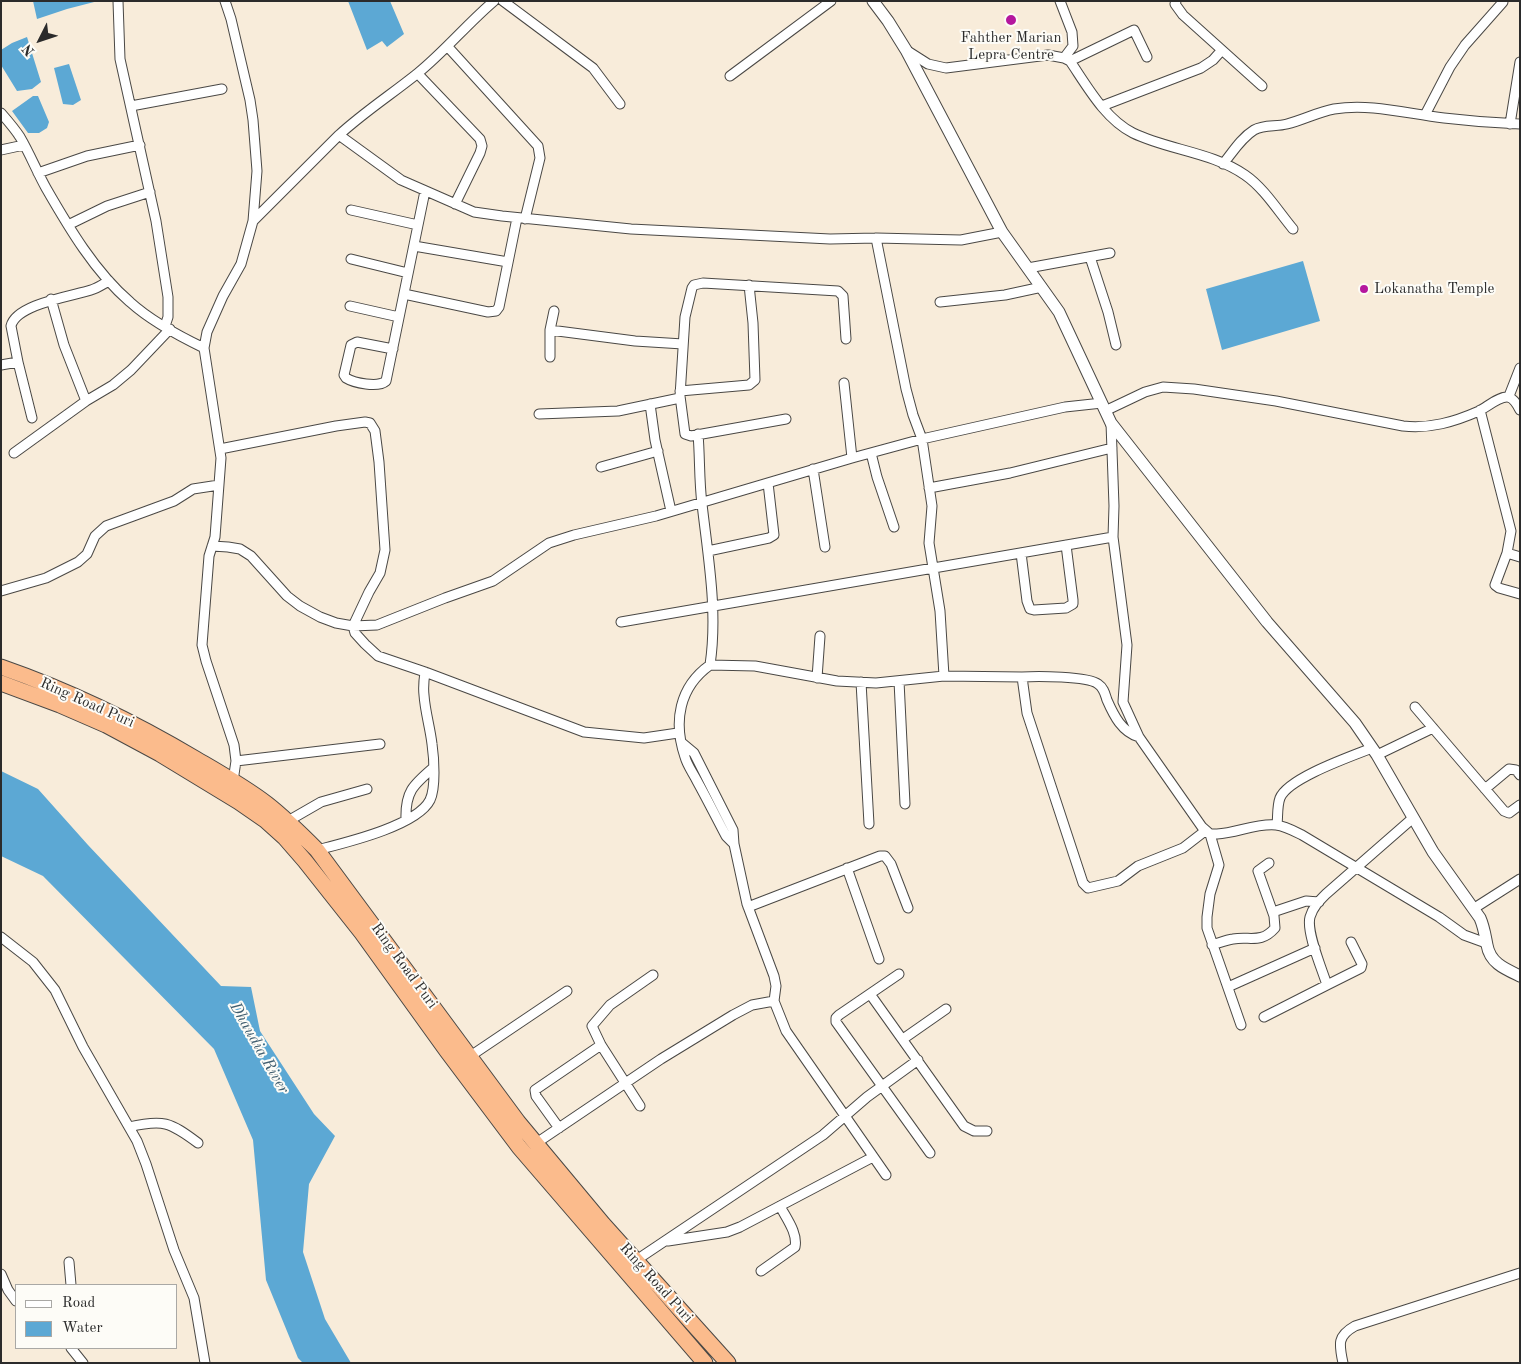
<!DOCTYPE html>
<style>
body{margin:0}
#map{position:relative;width:1521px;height:1364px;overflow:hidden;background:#f8ecda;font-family:"Old Standard TT",serif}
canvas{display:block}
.frame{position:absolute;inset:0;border:2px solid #2b2b2b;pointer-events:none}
.legend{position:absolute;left:15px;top:1284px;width:162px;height:65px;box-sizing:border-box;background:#fdfcf7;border:1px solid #a9a8a5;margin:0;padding:6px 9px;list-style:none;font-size:15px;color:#2b2b2b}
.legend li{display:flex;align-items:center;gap:10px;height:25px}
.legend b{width:25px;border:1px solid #a9a8a5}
.north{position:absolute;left:15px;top:15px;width:50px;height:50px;-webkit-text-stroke:4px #fdfcf7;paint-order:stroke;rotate:229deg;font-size:14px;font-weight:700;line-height:20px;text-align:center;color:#2b2b2b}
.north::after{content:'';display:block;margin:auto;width:18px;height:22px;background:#2b2b2b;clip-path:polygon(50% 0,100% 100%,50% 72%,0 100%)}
</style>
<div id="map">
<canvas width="1521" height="1364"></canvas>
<div class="frame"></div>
<ul class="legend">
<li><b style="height:6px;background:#fff"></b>Road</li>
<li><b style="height:14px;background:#5ca8d4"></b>Water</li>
</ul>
<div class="north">N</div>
</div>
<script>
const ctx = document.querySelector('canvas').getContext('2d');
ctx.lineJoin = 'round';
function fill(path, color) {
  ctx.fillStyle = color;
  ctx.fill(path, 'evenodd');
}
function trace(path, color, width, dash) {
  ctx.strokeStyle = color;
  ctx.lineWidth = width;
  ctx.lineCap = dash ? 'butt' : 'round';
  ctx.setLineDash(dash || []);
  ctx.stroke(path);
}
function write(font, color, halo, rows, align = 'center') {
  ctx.font = font + ' "Old Standard TT",serif';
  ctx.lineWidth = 4;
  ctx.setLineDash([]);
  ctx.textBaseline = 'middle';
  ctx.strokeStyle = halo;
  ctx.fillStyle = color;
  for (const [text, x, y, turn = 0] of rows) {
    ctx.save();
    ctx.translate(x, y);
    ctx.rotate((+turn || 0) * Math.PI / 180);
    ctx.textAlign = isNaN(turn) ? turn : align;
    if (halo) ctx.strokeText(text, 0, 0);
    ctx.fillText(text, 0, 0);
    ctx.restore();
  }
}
fill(new Path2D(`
 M33,1H98L67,9L37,19Z
 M348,1H390L404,34L387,47L382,41L367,50Z
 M27,37L41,82L32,89L17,91L1,65V50L12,43Z
 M69,64L81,100L73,105L63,104L54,68Z
 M33,96H38L49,122L47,128L39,133H28L12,111Z
 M1303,261L1320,321L1222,350L1206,289Z
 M1,771L38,789L88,845L221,986L251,987L260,1031L314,1114L335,1136L309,1184L303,1252L325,1319L351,1363H303L298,1358L266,1280L253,1140L214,1049L43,876L1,856Z`), '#5ca8d4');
const minor = new Path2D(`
 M118,1L120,59L156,221L168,297V317L165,326
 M225,1L231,19L250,100L253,120L257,171L253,221L241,264L223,296L207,332L204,348L221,458L215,537L209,556L202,645L206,661L234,745L236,761L233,781
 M503,1L593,68L620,104
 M1060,1L1072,32L1073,46L1064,58
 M1176,1L1175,4L1183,15L1262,86
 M448,47L538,146L540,158L525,219
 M906,50L928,64L946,68L1048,55L1064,58L1070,61C1087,86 1105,119 1133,133C1168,150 1212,152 1245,175C1264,188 1278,211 1293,229
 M1070,61L1134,30L1147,57
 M418,74L480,139L482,146L480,153L455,204
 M730,76L831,1
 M131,106L222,89
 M1102,106L1201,68L1213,60L1221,51
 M1,113C8,121 15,129 20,137C30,154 37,172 46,188C69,228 95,272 130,302C151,321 179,336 204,348
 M1425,115L1450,67L1465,45L1503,2
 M1510,124L1520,62
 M339,135C364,112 392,94 418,73C445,51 467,24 494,1
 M1,150L24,145
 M1223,164C1232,153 1241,138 1254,130C1264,124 1276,127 1287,124C1303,120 1318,112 1334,109C1371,103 1408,114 1444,118C1469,121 1494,123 1520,124
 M38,173L87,156L140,145
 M351,210L418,225
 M253,221L339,135L401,180L474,212L502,216L631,229L830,239L876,238L961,240L1002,232
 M68,225L107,206L150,192
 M876,238L906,389L913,415L922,439L932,506L929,543L940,611L944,676
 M414,246L508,262
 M1090,257L1108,312L1116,345
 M351,259L408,273
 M1028,268L1110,253
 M404,294L488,312L496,311L499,307L517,218
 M51,299L64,345L86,401
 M940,302L1005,295L1042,287
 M350,306L399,317
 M550,330L635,341L683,344
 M393,349L357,342L351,345L344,375L346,378C354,383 378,388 386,381L425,191
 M550,357V330L554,311
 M1,365L18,362
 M844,383L852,458
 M680,391L749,385L755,380L753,323L749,285
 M1509,396L1520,368
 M650,404L655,440L671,511
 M1480,410L1511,531L1507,553L1495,585L1499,588L1520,594
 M1105,411L1145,392L1163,387L1194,389L1276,401L1403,426C1430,429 1454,422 1479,411C1487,407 1498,397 1507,397C1513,397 1517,404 1520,410
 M539,414L618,411L680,398
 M32,418L18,362L11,326C16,304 73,296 91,290C98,288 103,284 109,281
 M786,419L691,436L685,434L680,396L685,317L692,288L694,285L703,283L838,291L843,296L846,339
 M1111,423L1114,506L1113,537L1127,645L1123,702L1139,737L1202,827L1210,834H1217C1237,833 1256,823 1276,825C1285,826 1294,831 1302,835L1439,917L1464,935L1486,943
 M698,434C700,457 699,481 702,504C708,557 718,611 710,665C679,687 673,722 685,757C687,765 693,773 697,781C707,799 716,817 726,836L734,844
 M220,449L336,426L365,422L370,423L375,431L379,462L385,550L380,573L369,592L353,626L355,633L365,644L378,656L425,672L584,732L644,738L678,733
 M14,453L86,401L113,385L131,370L170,329
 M871,453L877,477L894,527
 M601,467L658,451
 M813,469L825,547
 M929,488L1010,473L1112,448
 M212,546L228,547L240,549L251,556L287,596L300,606L320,617L336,623L353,626L377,625L445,598L493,581L549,543L574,535L656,516L852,458L922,439L1065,407L1102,403
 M708,551L769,538L774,535L768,483
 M1021,553L1027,601L1030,609L1034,610L1066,608L1073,604V600L1066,545
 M1507,553L1520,557
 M1,591L46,578L78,562L87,554L95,536L106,526L174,501L193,489L219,485
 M621,622L1113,537
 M710,665L755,666L837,681L876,683L944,676L1022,677L1027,713L1083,883L1088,888L1118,881L1138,866L1183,848L1205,831
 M1022,677C1036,676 1088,676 1098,684C1104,688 1105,694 1107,700C1114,716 1122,732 1139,737
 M817,678L820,636
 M899,681L905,804
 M861,682L869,824
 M1415,707L1504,811L1509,813L1520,805
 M682,743L694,753L733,830L734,844L747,904L774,976L776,986L774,1001L786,1031L886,1175
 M1377,755L1433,728
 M236,761L380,744
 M1485,789L1509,769L1516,770L1520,775
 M406,820C405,792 413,785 433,768
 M288,821L321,802L367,789
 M1277,825C1278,816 1277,806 1280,798C1288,778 1352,756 1372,748
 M1210,834L1219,865L1210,894L1207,917V928L1241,1025
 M317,850C344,843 417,826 430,800C436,787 434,758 432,744C430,727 425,711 424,695C423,687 424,679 425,672
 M847,868L879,959
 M748,907L880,856H885L891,864L908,908
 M1473,909L1520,879
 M1273,912L1306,901L1319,902
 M1,937L33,962L55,990L83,1047L137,1141L146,1164L174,1250L194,1298L205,1363
 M1212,945C1219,943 1226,940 1233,939C1250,936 1261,944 1275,928L1274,916L1258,871L1269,863
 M899,974L839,1015L836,1018V1022L930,1153
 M1327,985L1361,968L1362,964L1351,942
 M1228,987L1315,948
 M870,994L964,1126L974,1131H987
 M1264,1017L1327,985C1322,969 1306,932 1310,917C1313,907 1319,901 1326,894L1413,818
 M903,1039L946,1009
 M469,1057L567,991
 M640,1106L601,1045L592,1026L610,1005L653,975
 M129,1127C163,1119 170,1122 198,1143
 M559,1128L536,1096L535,1090L601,1045
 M535,1144L661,1059L733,1015L752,1005L774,1001
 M668,1241L727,1232L740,1227L873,1157
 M635,1261L823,1135L867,1097L918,1060
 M69,1262L71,1285
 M761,1271L795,1247C798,1233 786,1218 780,1206
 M1,1274L8,1290L16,1301
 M71,1348L83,1363
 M1343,1363C1339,1344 1337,1336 1355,1326L1520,1273`);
const tertiary = new Path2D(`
 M873,1L888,21L906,50L1002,232L1059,312L1111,423L1267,622L1355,723L1377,755L1433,852L1480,918C1484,927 1485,935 1487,945C1490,963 1505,969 1520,976`);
const trunk = new Path2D(`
 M1,667C70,691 134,722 196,759C220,773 245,787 267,804C285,818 301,834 317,850L518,1122L603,1224L728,1363
 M1,683L60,705L106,725L160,754L239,802L265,820L285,838L305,861L362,933L447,1051L519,1147L705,1363`);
trace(minor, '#4a4845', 11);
trace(tertiary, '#4a4845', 13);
trace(trunk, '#4a4845', 17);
trace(minor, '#fff', 9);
trace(tertiary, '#fff', 11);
trace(trunk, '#fbbb8c', 15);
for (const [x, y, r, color] of [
 [1011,20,6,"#b5179e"],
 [1364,289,5,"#b5179e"]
]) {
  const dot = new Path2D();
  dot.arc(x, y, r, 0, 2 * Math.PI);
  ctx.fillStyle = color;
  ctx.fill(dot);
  trace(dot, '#fdfcf7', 2);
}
write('15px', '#2b2b2b', '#fdfcf7', [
 ["Fahther Marian",1011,38],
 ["Lepra Centre",1011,55],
 ["Lokanatha Temple",1374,289,"left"]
]);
write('15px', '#2b2b2b', '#fdfcf7', [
 ["Ring Road Puri",87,703,24],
 ["Ring Road Puri",404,966,54],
 ["Ring Road Puri",656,1283,48]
]);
write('italic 16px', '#3f5d6f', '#fdfcf7', [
 ["Dhaudia River",259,1048,60]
]);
</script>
